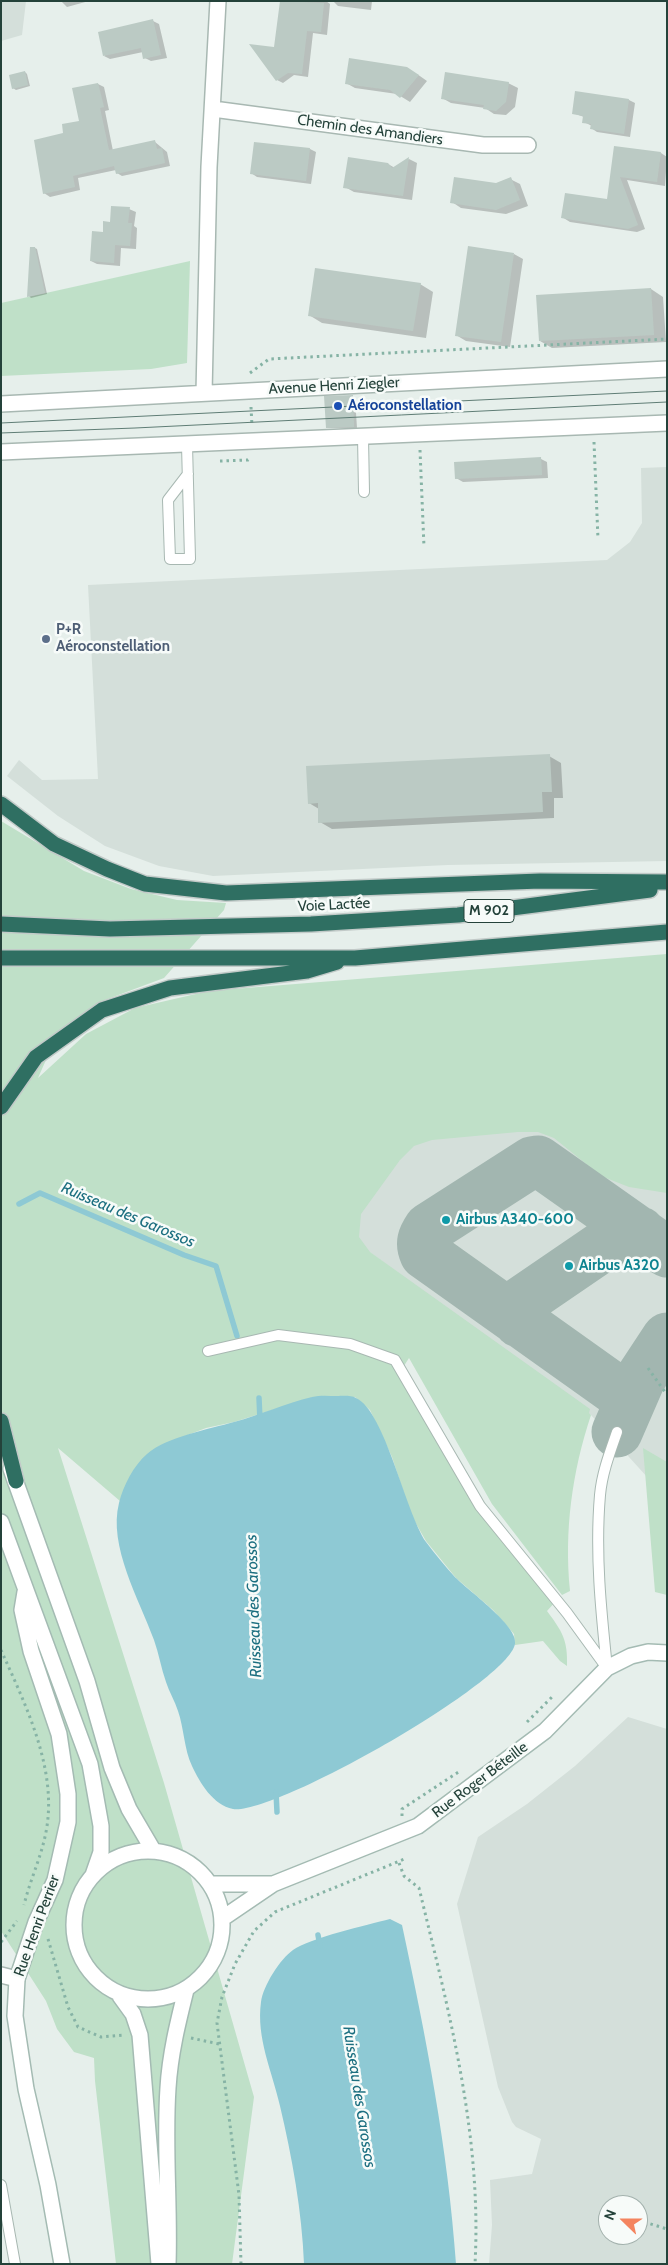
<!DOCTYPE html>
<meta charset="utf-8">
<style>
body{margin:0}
#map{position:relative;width:668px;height:2265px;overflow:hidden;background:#e6efeb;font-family:Cabin,sans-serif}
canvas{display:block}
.frame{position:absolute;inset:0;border:2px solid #24423a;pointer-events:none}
.north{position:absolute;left:598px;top:2195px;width:50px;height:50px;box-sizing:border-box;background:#f7fbf9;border:1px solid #a3b1ad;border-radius:50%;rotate:292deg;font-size:14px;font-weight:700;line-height:20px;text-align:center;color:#24423a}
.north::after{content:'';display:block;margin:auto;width:18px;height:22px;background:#f4845f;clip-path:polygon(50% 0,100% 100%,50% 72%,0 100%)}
</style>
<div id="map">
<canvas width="668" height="2265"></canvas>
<div class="frame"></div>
<div class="north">N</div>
</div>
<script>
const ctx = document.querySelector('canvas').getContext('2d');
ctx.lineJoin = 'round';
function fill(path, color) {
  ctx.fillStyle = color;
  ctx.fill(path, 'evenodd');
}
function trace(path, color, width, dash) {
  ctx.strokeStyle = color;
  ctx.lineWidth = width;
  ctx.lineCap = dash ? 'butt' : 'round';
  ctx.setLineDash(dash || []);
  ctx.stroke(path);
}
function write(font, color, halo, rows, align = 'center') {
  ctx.font = font + ' Cabin,sans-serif';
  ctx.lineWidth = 5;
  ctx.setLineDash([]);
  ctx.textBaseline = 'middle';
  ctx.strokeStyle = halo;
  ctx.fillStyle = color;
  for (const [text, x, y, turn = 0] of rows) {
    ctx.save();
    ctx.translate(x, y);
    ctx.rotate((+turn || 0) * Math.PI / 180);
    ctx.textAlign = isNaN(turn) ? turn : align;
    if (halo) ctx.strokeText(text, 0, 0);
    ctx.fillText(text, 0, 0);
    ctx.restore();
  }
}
fill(new Path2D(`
 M1,1H26L22,35L1,41Z
 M667,467V861L448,865L213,876L159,866L105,846L58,816L7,776L19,760L42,780L98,779L88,585L607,560L630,542L642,523L641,468Z
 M546,1115L667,1173V1499L591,1415L353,1240L363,1203L413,1131Z
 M628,1717L667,1729V2264H489L492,2225L490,2180L532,2174L541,2139L516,2127L512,2122L498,2087L457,1904L478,1837L527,1804L575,1766ZM608,2205H638V2235H608Z`), '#d4dfda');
fill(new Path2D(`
 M190,261L187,363L151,369L1,376V303Z
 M1,821L84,871L131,889L177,900L226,903L224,910L164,978L105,1000L57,1035L38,1078L86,1034L135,1008L209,991L667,954V1193L629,1187L601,1176L554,1138L538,1132H518L432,1140L414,1146L400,1160L361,1214L359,1237L370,1252L590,1409L589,1413L591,1415C572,1472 564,1531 570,1591L562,1595L492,1504L409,1358L402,1369L483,1507L556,1601L547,1611C562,1631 568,1640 567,1666L560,1661L543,1641L515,1645L514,1634L493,1610L456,1578L426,1541L411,1515L392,1457L370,1410L355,1397H314L234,1422L206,1428L159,1446L129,1479L120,1501L58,1448L164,1783L254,2097L232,2264H116L95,2081L94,2058L74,2052L57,2029L46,2001L1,1931Z
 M643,1448L667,1462V1595L655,1592Z`), '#bfe0c8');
fill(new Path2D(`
 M337,1396C342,1396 351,1395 356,1398C385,1411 405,1511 426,1542C435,1554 445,1566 454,1576C467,1590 519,1626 515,1644C508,1683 273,1816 233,1809C213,1805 200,1783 192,1766C184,1749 184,1728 178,1711C175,1701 169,1692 166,1682C161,1668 159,1654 154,1640C139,1599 108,1546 119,1503C123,1486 134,1465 147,1454C166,1437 210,1429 234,1422C260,1415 286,1403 312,1397C320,1395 329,1396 337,1396Z
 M390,1919L402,1925C426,2037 448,2149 456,2264H304C302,2211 292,2157 280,2106C272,2071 256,2038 261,2002C263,1986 280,1959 293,1950C310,1938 367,1925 390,1919Z`), '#8ec9d4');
fill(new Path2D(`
 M61,1H89L67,7Z
 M281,1H326L330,4L327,35L313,33L308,77L294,75L283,83L277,80L275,48Z
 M333,1H372L371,10L338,6Z
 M153,21L159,24L167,58L151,61L145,58L143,52L110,59L104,56Z
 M25,72L27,74L30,86L16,90L13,88Z
 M417,74L427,81L410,102L397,94L355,88L346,83Z
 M508,83L518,88L515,107L506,115L494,114L485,108L451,103L442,98Z
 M98,84L104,87L109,110L105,111L113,151L155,142L167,152L170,166L122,176L117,173L116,170L78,178L80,190L50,197L44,193L65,134L80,122Z
 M629,100L635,103L630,137L597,132L591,128L592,126L584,122V117L573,113Z
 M615,147L661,153L667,157L665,186L627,180L645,229L637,232L570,222L562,217L608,201Z
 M310,149L316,152L311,184L257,177L251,173Z
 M409,159L417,163L412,200L354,192L345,187L388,164L395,168Z
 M510,179L520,184L528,206L506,214L461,208L452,202Z
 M129,209L136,212L134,226L137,228L136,249L121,248L120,266L97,264L91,261L104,233L111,223Z
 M35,248L37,249L47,294L31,298L29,296Z
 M514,254L523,259L510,347L466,341L456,335Z
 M420,284L433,292L426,338L322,323L309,315Z
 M651,289L663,297L666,342L552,348L540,341Z
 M352,396L355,398L357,428H327Z
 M541,459L547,462L548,478L463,482L456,478Z
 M549,756L561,763L563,798H554V818L332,829L320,822L319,809L309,803Z`), '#0003');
trace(new Path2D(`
 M19,1204L40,1193L184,1255L216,1266L237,1336
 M259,1398L260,1420
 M276,1792L277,1812
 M318,1935L320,1946`), '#8ec9d4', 5.5);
trace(new Path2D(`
 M519,1322L515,1313L521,1302L622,1233L628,1231L640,1232
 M626,1407L622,1396L616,1390L425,1254C420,1243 423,1237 429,1228L532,1162L538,1161L667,1252
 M617,1432L640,1379L667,1338`), '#a2b6b0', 51);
fill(new Path2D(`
 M280,1L324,3L321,32L307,31L302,74L288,73L276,81L249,44L274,47Z
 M153,19L161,55L143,59L141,48L103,56L98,32Z
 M349,58L407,67L419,75L400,98L390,90L345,84Z
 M25,71L28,85L12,89L9,75Z
 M445,72L509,82L506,102L496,111L483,109L484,105L441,99Z
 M98,83L104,107L100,108L109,150L155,140L157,149L162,148L165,163L116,174L114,166L73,176L75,187L43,194L34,140L63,133L62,124L79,121L72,88Z
 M575,91L629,99L624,134L590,129L591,124L582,123L583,116L572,114Z
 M254,142L310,148L306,181L250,174Z
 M614,146L661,152L657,182L620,177L638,225L628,229L561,218L565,193L607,199Z
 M348,157L388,163L392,168L409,157L403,196L343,188Z
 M454,177L496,183L511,177L520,200L496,210L450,203Z
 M111,206L130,207L128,223H132L130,246L115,245L114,263L90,261L92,231L103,232V221L110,222Z
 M468,246L514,253L501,342L455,336Z
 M30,247H35L45,293L27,297Z
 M315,268L421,283L413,331L308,316Z
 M651,288L654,335L539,341L536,295Z
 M353,395L354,427L326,428L324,396Z
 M541,457L542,475L455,479L454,462Z
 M550,754L552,792H542L543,812L318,823V803L308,804L306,766Z`), '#bbcac4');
const lane = new Path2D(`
 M363,437L364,492
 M187,445L190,559H170L168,500L188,474
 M208,1351L278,1335L350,1344L395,1360L480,1506L567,1613L607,1668
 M607,1668C601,1611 595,1553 600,1495C602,1473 610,1452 617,1432
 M1,2185L15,2264`);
const street = new Path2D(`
 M213,109L483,145H528
 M204,393L209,167L218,1
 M1,404L667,369
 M1,452L667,423
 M1,1975L17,1979`);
const secondary = new Path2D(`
 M11,1469L87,1681L112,1768L129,1809L153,1850
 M1,1522L90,1764L101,1826V1852L93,1875
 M25,1592L22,1610L31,1651L59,1734L68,1794V1822L55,1880L36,1922L17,1979L15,2016L26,2089L48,2185L62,2264
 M74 1925a74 74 0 1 1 148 0a74 74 0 1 1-148 0Z
 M211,1884H273
 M223,1918L273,1884L418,1826L545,1731L607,1668L631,1656L648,1652L667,1653
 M120,1996L133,2014L140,2035L159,2264
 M168,2264C170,2205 164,2146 168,2088C170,2054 178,2022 186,1990`);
const highway = new Path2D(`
 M1,804L54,844L107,869L145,884L226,893L540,881L667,882
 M1,924L110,929L311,924L458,915L650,890
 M1,958H355L667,932
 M1,1107L36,1057L102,1010L170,988L307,971L337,962
 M1,1421L16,1481`);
trace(lane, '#a8b8b2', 12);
trace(street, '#a8b8b2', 18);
trace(secondary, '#a4bbb3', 18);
trace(highway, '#c2cac8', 18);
trace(new Path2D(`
 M250,373L269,359L667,339
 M251,407L252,426
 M594,442L598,539
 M420,450L424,547
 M220,461L248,460L251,458
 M648,1368L665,1392L667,1390
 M1,1650C26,1706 58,1770 46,1832C41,1858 30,1880 24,1905
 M527,1722L554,1695
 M402,1816V1809L460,1771
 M399,1863L404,1876L419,1888C449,2012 482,2135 475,2264
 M48,1939L68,2007L78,2027L101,2037L124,2035
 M1,1942L17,1921
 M191,2038L219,2044
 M607,2211H608
 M638,2220L667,2229
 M241,2264L239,2195L217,2023L222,1997L235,1964L254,1931L275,1912L407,1858`), '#86b3a5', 3, [2.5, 4]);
trace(lane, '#fff', 10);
trace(street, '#fff', 15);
trace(secondary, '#fff', 15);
trace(highway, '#2f6f62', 15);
trace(new Path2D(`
 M1,423L667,391
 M1,433L135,428L667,402`), '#5f7d75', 1);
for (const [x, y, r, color] of [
 [338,406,5,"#1a4fb4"],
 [46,639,5,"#5c6f8a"],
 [446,1220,5,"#0f9aa8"],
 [569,1266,5,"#0f9aa8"]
]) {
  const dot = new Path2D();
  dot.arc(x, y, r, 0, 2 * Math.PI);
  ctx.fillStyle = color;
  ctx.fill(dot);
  trace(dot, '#f7fbf9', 2);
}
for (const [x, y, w] of [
 [489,911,50]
]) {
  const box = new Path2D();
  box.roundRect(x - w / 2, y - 11.5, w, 23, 4);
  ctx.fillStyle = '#f7fbf9';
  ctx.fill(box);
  trace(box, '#24423a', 1);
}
write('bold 14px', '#24423a', null, [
 ["M 902",489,911]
]);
write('15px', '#24423a', '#f7fbf9', [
 ["Chemin des Amandiers",370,130,8],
 ["Avenue Henri Ziegler",334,386,-3],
 ["Voie Lactée",334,905,-3],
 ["Rue Roger Béteille",480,1780,-37],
 ["Rue Henri Perrier",37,1926,-70]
]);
write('bold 15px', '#164399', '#f7fbf9', [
 ["Aéroconstellation",348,406]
], 'left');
write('bold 15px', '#4e5e75', '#f7fbf9', [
 ["P+R",56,630],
 ["Aéroconstellation",56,647]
], 'left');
write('bold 15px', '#0d838f', '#f7fbf9', [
 ["Airbus A340-600",456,1220],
 ["Airbus A320",579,1266]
], 'left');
write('italic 16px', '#1c6f80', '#f7fbf9', [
 ["Ruisseau des Garossos",128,1215,23],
 ["Ruisseau des Garossos",254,1606,-92],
 ["Ruisseau des Garossos",359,2097,81]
]);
</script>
